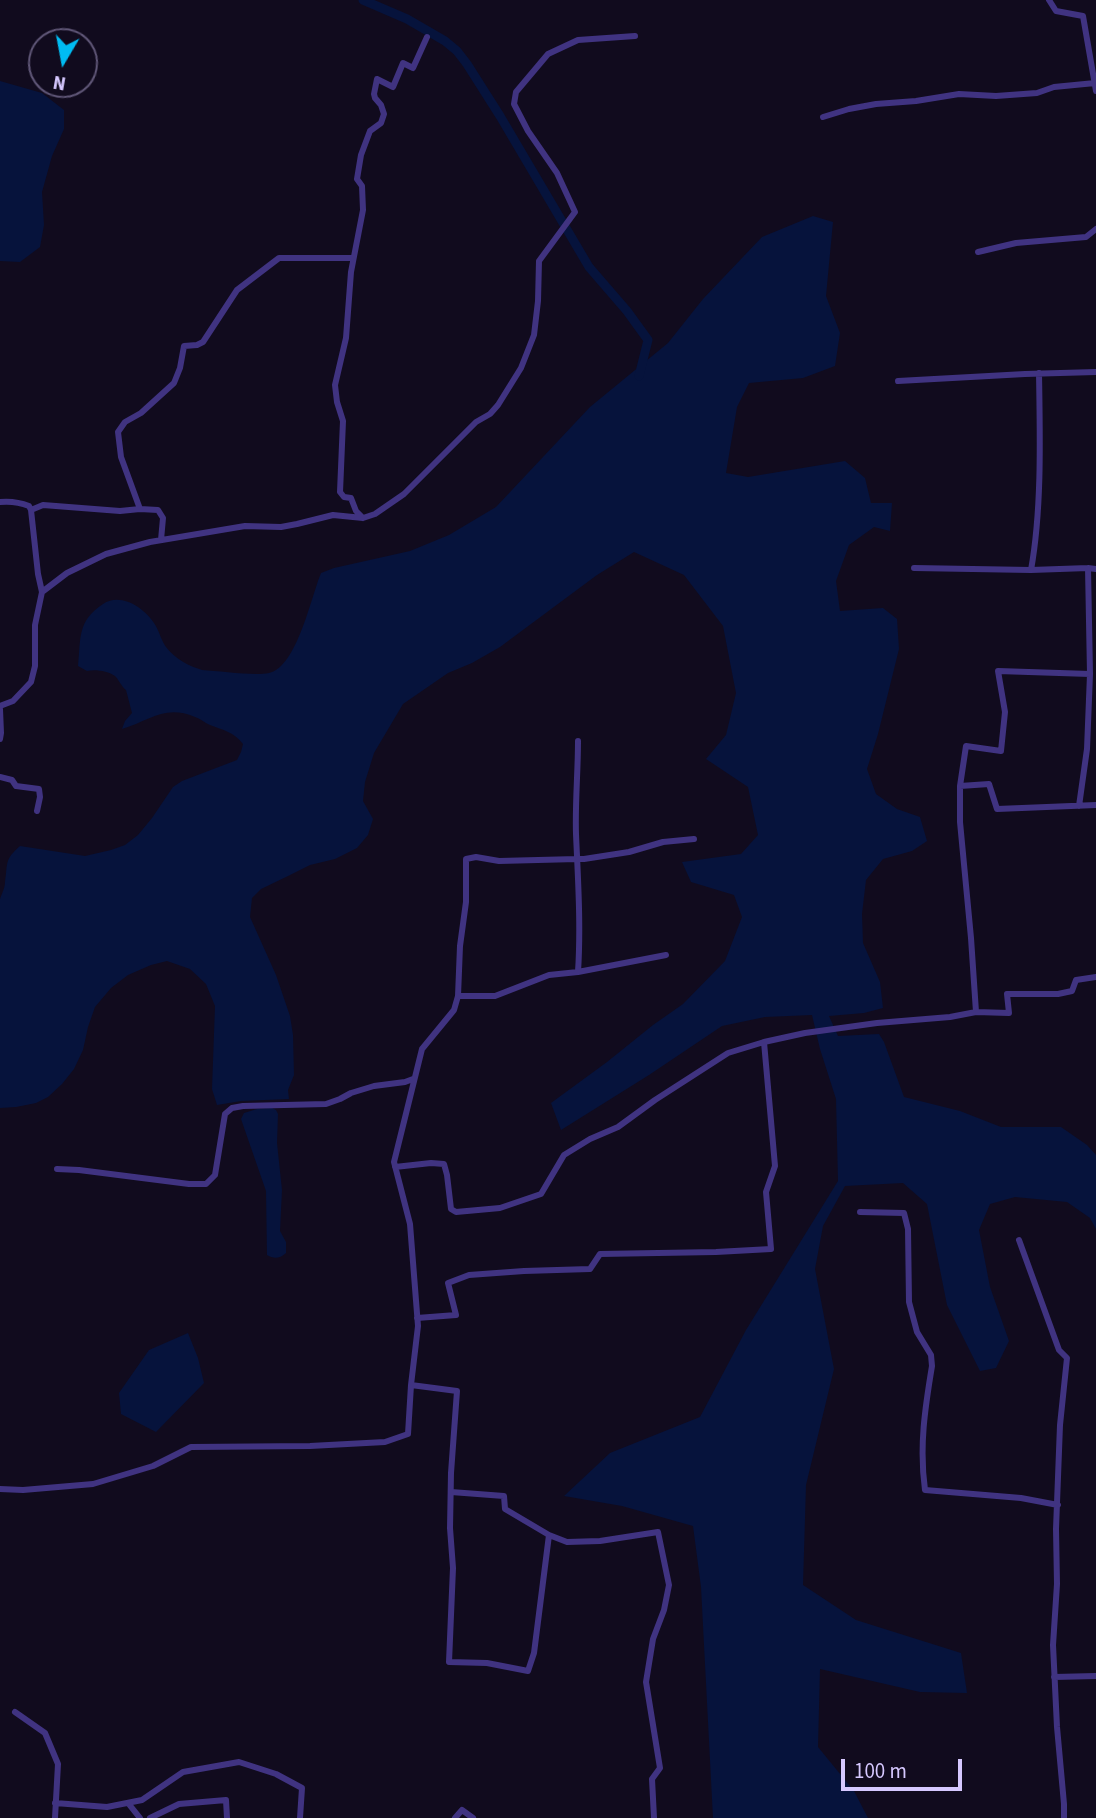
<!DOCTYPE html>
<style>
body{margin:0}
#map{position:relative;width:1096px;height:1818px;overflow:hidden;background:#110b1e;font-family:"Source Sans 3",sans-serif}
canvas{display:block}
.north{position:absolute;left:28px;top:28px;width:70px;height:70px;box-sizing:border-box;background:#110b1e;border:2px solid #605778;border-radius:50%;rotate:190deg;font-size:19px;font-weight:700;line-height:28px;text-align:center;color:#d6c8ff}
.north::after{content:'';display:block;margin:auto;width:24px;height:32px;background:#00bcf3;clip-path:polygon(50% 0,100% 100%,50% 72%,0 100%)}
.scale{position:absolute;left:841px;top:1759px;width:121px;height:32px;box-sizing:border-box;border:4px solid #d6c8ff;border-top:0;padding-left:9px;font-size:21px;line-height:24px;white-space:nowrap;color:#d6c8ff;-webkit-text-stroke:5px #110b1e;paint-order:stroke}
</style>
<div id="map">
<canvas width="1096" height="1818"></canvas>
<div class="north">N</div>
<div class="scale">100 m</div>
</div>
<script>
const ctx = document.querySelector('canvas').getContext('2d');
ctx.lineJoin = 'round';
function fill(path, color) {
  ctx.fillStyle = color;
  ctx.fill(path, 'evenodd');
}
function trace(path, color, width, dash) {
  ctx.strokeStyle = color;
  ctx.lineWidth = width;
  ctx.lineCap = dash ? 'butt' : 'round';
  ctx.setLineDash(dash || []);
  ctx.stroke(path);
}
fill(new Path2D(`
 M0,81L42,93L64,110V129L52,156L42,192L44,225L40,247L20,262L0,261Z
 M813,216L833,222L826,296L840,333L835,366L803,378L749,383L737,407L726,473L748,477L845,461L865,478L871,503H892L890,531L874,527L849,545L836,581L840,611L883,608L897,619L899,649L878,734L867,769L876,794L897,809L920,817L927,841L912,851L883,859L866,880L862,914L863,943L880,982L883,1008L864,1013L829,1016L838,1036L879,1034L884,1042L904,1097L960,1111L1001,1127H1061L1087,1145L1096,1155V1229L1090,1218L1067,1202L1015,1197L990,1204L979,1230L990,1287L1009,1341L996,1368L980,1371L947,1305L927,1204L903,1183L845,1186L823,1226L815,1269L834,1369L806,1485L803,1585L856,1620L961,1653L967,1693L920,1692L820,1669L818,1747L854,1791L868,1818H713L701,1587L693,1526L622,1506L564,1496L610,1453L700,1417L746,1330L838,1181L836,1099L820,1049L812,1015L765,1017L722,1026L649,1075L561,1130L551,1103L607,1062L653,1025L683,1004L725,961L742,917L734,895L691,882L682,862L741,854L758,835L748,787L706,759L726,735L736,693L723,626L684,575L634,552L597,575L500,647L472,663L448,673L403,704L374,753L365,782L363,801L373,819L368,835L357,848L335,859L310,865L286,877L261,889L252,898L250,917L276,975L290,1016L293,1035L294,1075L288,1090L289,1099L241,1101L217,1105L212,1089L215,1006L206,984L190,969L167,961L151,965L128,975L111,988L95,1007L88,1027L83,1050L74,1069L62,1084L48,1097L36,1103L16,1107L0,1108V899C2,893 5,888 5,882C8,863 4,860 20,846L85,856L111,850L125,845L138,835L152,818L173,787L182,781L237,760L241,752L243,744C234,732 223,730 210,725C205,723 201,719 195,717C165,704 149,721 122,729L125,721L132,713L126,690C121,686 119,680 115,676C108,671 95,669 87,671L78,666C81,638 77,621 103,604C121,592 144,608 154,623C159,630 161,640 166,647C175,659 189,666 202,670C220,671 254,676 269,673C297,667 311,597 321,573L334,568L410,551L449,535L496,507L590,407L668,343L703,299L762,237Z
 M272,1108L276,1110L278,1114L277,1143L282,1190L280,1231L286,1242V1253C279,1259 274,1259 267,1255L266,1191L241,1119L244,1113L257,1109Z
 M188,1333L198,1358L204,1383L156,1432L121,1414L119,1393L149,1350Z`), '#06133c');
trace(new Path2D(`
 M363,0L407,19L445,41L457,51L467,64L500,116L589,267L627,311L648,340L639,376`), '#06133c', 9);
trace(new Path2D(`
 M1049,0L1056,11L1083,16L1096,91
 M823,117L849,109L876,104L916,101L959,94L996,96L1037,93L1054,87L1095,83
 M978,252L1016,243L1086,237L1096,229
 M1039,373C1040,436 1042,509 1031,570L1088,568
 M898,381L1025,374L1096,372
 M0,502C10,501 19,502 29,506L31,510
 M140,509L158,510L163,518L161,540
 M363,518L356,511L351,498L344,497L340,492L343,421L337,402L335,385L346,338L351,272L363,210L362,186L357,179L361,155L370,131L381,123L384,114L381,105L375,98L374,94L377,79L393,87L403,63L413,68L427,37
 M914,568L1031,570
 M1096,569L1088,568L1090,674L998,671L1005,712L1001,751L966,746L960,786L989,784L997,809L1096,805
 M42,592L38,574L31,510L43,505L120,511L140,509L121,457L118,432L125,422L141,413L174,383L180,368L184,346L197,345L203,342L237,290L279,258H353
 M0,706L13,701L31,682L35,666V625L42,592L67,573L106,554L150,542L245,526L281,527L297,524L333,515L363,518L375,514L404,494L476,422L490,414L498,405L521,368L534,335L538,301L539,261L575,212L557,173L528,131L514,104L516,92L548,54L578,40L635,36
 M0,709L1,733L0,739
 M578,741C578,772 575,803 576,834C578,880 581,926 578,972L549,975L495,996H458L460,946L466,902V859L476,857L499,861L577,859H584L629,852L663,842L694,839
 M0,777L12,780L16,786L39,789L40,797L37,811
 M960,786V822L971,938L976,1012
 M1079,806L1087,749L1090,674
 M578,972L666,955
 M458,996L454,1010L422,1049L394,1162L410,1224L418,1326L411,1385L457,1391L451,1473L450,1528L453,1568L449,1662L487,1663L528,1671L534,1653L549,1535L567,1542L600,1541L658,1532L669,1585L664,1610L653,1639L646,1682L660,1768L652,1779L654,1818
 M395,1167L431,1163L444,1164L447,1175L451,1209L456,1212L500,1208L541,1194L564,1155L590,1139L618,1127L655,1100L728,1053L764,1042L805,1033L877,1023L950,1017L976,1012L1009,1013L1007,994H1058L1072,991L1076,980L1096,977
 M57,1169L79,1170L189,1184H206L215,1175L225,1114L232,1108L243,1106L326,1104L340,1099L351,1093L374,1086L405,1082L413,1079
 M860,1212L904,1213L908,1229L909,1302L917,1332L931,1355L932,1366C925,1408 919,1447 925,1490L1021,1498L1058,1505
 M1019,1240L1059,1350L1067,1358L1060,1425L1056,1529L1057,1584L1053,1645L1057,1727L1064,1804V1818
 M417,1318L456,1315L448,1283L469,1275L524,1271L590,1269L600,1254L716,1252L771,1249L766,1192L775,1166L764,1042
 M0,1489L23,1490L93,1484L153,1466L191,1447L310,1446L385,1442L408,1434L411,1385
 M451,1492L504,1496L505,1509L549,1535
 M1054,1677L1096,1676
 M15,1712L45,1733L58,1764L55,1818
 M55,1803L107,1807L142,1800L183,1772L239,1762L276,1774L302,1788L300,1818
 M128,1803L140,1818
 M150,1818L179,1804L226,1800L227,1818
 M455,1818L462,1810L473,1818`), '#403381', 6);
</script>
